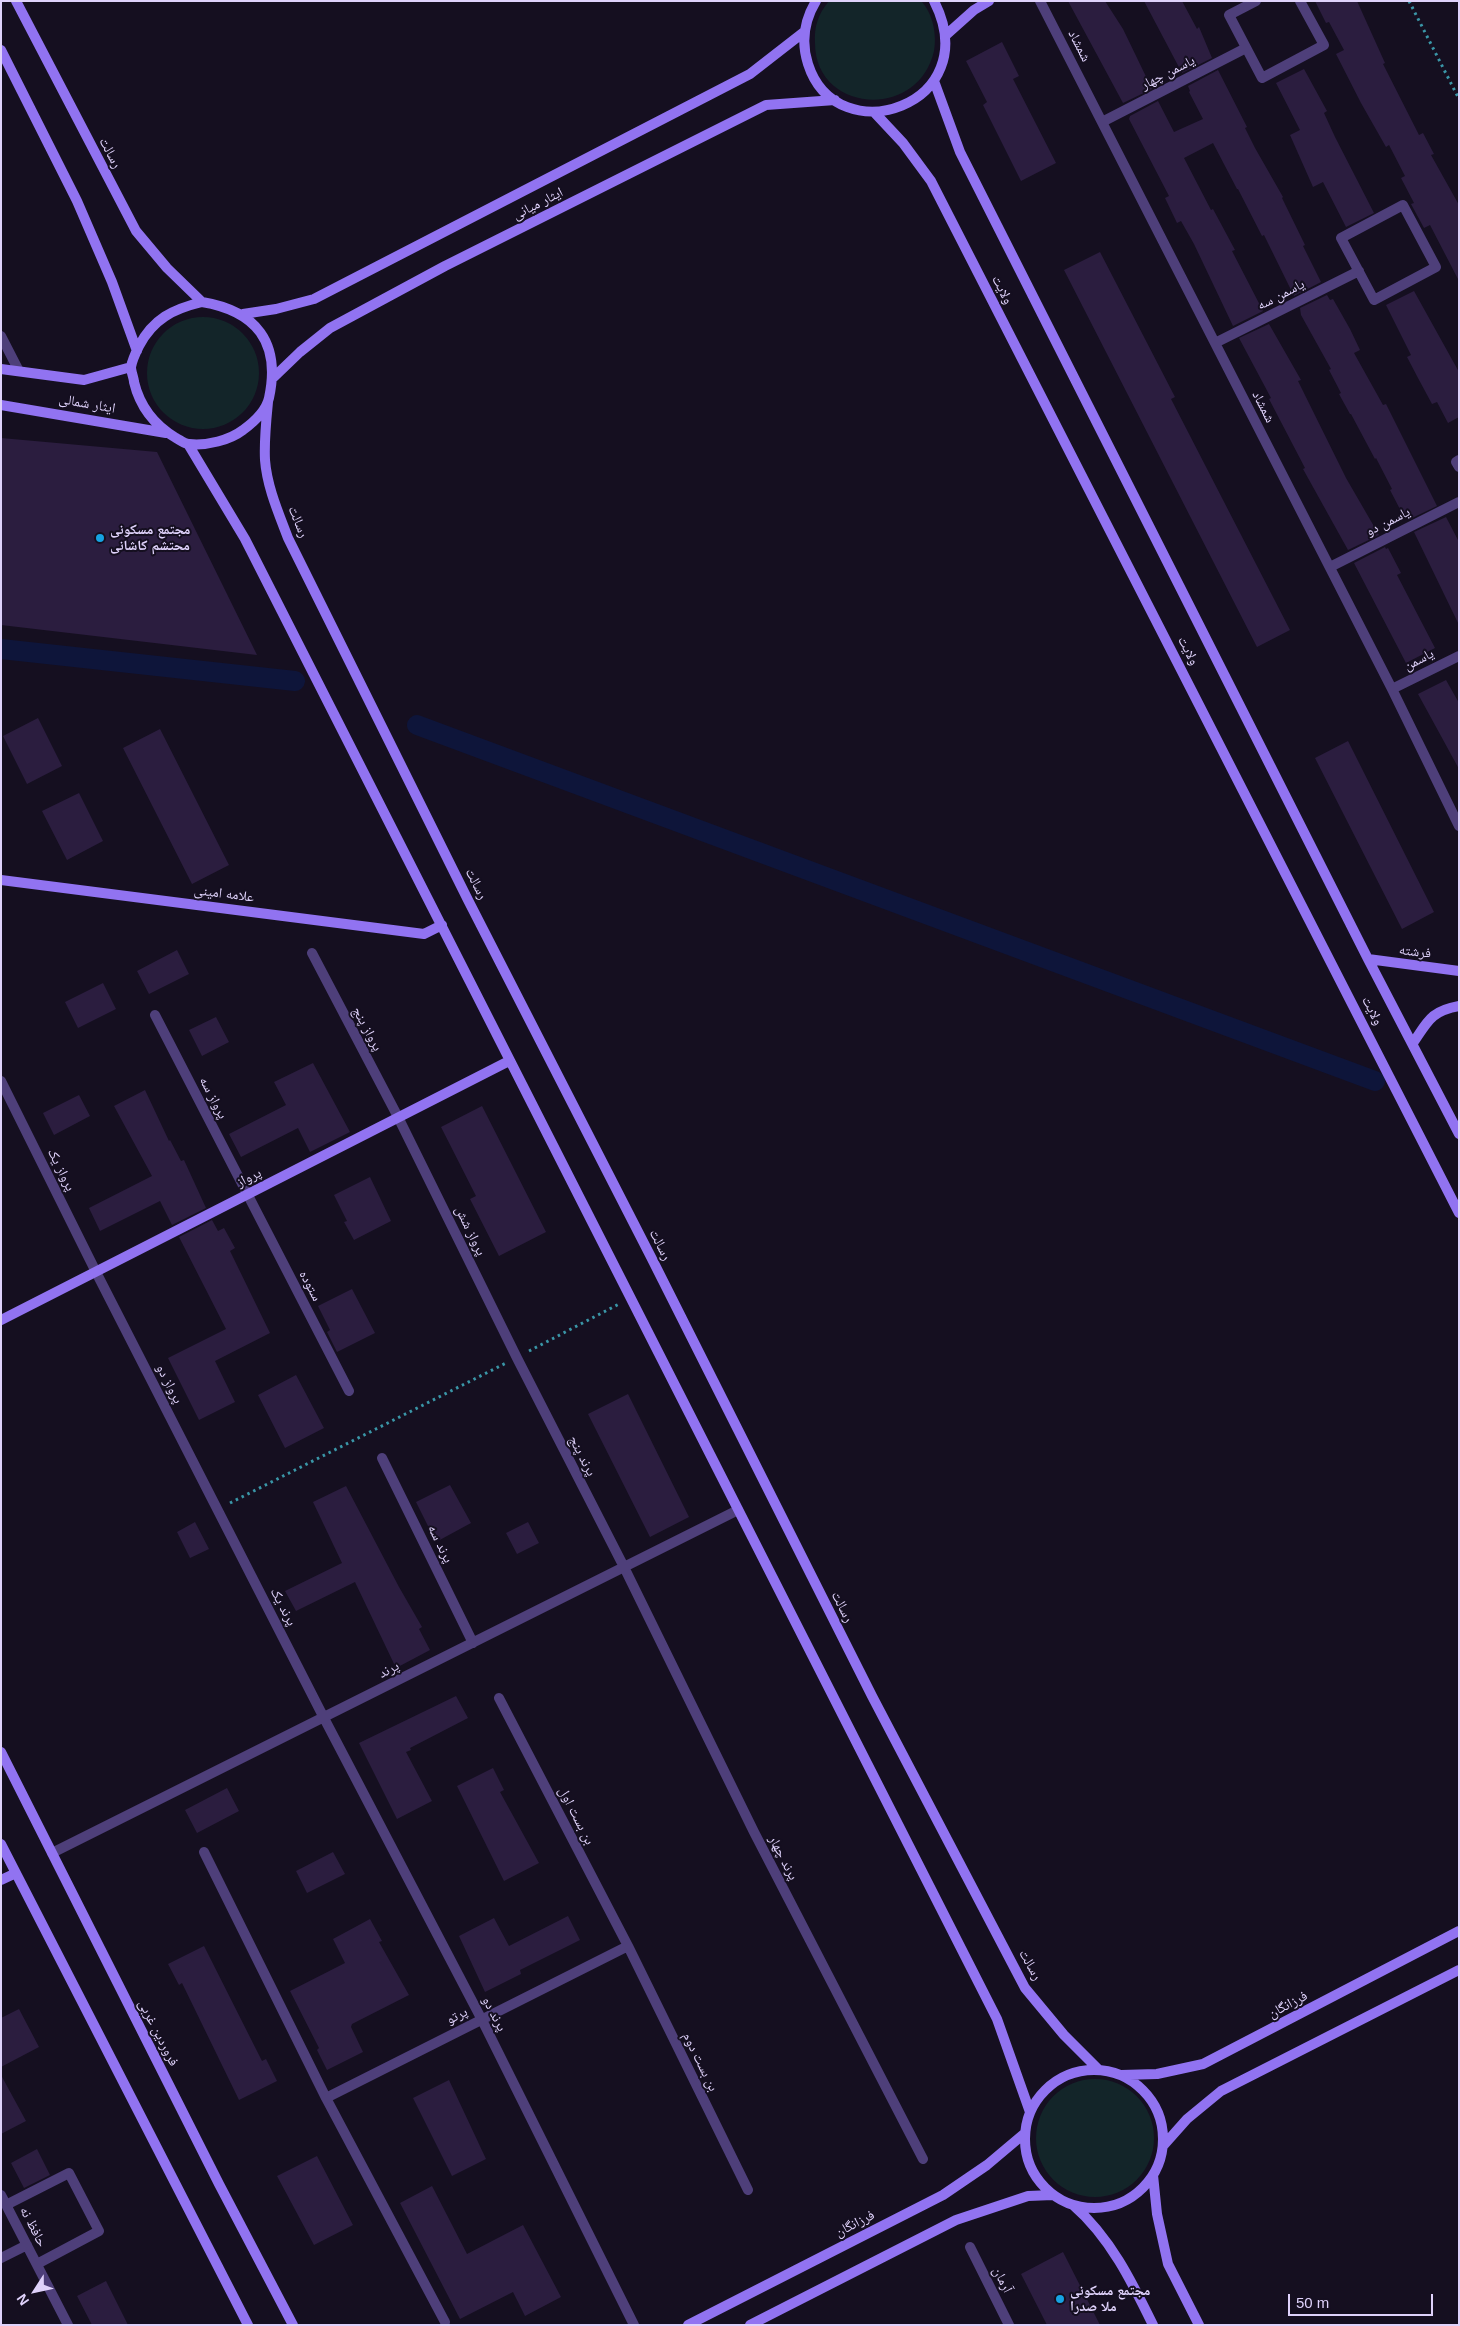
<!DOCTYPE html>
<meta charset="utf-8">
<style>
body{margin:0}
#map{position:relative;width:1460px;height:2326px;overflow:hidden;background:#150f20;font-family:Helvetica,sans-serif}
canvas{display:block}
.frame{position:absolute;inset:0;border:2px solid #dfd2fb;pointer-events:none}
.north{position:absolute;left:10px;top:2266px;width:50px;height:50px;-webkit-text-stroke:4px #150f20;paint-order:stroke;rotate:235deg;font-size:14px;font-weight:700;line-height:20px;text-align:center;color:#dfd2fb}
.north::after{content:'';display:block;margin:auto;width:18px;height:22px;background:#dfd2fb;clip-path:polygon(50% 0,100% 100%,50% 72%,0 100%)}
.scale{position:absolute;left:1288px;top:2294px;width:145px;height:22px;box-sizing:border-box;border:2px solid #dfd2fb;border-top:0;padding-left:6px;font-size:15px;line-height:18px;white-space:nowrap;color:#dfd2fb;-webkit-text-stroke:4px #150f20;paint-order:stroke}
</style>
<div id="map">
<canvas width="1460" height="2326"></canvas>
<div class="frame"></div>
<div class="north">N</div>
<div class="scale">50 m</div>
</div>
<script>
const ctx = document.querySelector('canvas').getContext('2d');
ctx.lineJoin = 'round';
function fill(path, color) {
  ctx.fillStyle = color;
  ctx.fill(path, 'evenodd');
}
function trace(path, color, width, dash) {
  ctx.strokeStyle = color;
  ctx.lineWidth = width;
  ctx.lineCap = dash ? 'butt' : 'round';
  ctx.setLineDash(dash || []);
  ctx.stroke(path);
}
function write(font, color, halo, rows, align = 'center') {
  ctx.font = font + ' Helvetica,"Noto Naskh Arabic",sans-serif';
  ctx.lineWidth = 4;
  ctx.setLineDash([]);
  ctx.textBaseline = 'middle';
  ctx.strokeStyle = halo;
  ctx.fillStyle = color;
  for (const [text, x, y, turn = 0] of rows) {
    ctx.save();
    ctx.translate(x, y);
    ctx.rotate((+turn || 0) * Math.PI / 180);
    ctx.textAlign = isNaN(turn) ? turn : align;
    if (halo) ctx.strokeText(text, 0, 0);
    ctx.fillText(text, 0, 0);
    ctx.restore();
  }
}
fill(new Path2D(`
 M829,1H921C933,13 937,35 934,51C918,121 815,113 815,43C814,27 818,14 829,1Z
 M147 373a56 56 0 1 1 112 0a56 56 0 1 1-112 0Z
 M1036 2138a59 59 0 1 1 118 0a59 59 0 1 1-118 0Z`), '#132529');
trace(new Path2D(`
 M1,649L295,681
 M417,725L1375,1081`), '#0e153a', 20);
fill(new Path2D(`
 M1068,1H1105L1123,29L1152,89L1123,103Z
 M1144,1H1182L1197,29L1199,27L1212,58L1182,73Z
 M1315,1H1357L1385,63L1383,64L1419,135L1423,133L1434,154L1431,155L1459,205V281L1430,225L1424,228L1411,204L1414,203L1401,178L1405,176L1389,145L1386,147L1361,103L1336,54L1344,50L1329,22L1326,23Z
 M1002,42L1019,76L1013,79L1056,163L1021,181L983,105L987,102L966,61Z
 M1304,69L1327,111L1324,113L1335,137L1374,213L1346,227L1323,182L1313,187L1290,135L1300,130L1276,83Z
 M1218,70L1247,127L1245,128L1255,148L1283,197L1282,198L1305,245L1303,246L1321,282L1294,296L1264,235L1262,236L1238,189H1237L1213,143L1184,158L1211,210L1213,209L1235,250L1232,251L1263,311L1233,326L1194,244L1181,221L1177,223L1165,198L1169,196L1129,119L1130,116L1158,101L1174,132L1203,119L1189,92L1190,91L1188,86Z
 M1100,252L1175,397L1171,399L1290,630L1257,647L1064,270Z
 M1414,291L1459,372V417L1448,423L1437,402L1432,404L1418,378L1407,357L1411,355L1386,305Z
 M1327,295L1330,300L1333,299L1350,329L1360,350L1354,353L1383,405L1386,404L1437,506L1408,520L1405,514L1403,515L1390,490L1392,489L1376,458L1375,459L1351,414H1350L1339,394L1341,393L1329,370L1331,369L1301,315L1300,308Z
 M1269,324L1301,380L1298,381L1346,478L1379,535L1348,550L1303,469L1305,468L1269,399L1271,398L1239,338Z
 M1,438L157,452L257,655L1,625Z
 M1446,517L1459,542V625L1414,532Z
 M1385,547L1386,549L1388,548L1401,573L1397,575L1435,648L1406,663L1354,563Z
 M1446,680L1459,703V769L1418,694Z
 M38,718L62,766L27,784L3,736Z
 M160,729L229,865L192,884L123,748Z
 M1348,741L1434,912L1402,929L1315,758Z
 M79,793L103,841L67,860L42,811Z
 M177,950L189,974L149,994L137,971Z
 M103,983L116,1009L78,1028L65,1002Z
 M216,1017L229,1042L202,1056L189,1030Z
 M313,1063L350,1132L310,1152L298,1128L241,1157L229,1134L286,1105L274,1082Z
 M145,1090L169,1141L170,1140L181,1161L184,1160L206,1208L172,1225L160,1201L100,1231L89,1208L152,1176L114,1106Z
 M79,1095L90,1116L54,1135L43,1113Z
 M482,1106L546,1232L499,1256L470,1199L476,1196L441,1127Z
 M370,1177L391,1221L354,1240L344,1222L347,1221L334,1195Z
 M212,1220L218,1231L224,1228L235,1248L230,1251L270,1333L215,1361L235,1402L199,1420L168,1358L226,1329L179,1237Z
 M352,1289L375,1333L337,1352L327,1332L330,1330L318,1306Z
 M296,1375L324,1428L285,1448L258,1395Z
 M628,1394L689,1517L650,1537L588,1414Z
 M450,1485L471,1523L436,1542L416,1502Z
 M346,1486L399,1587L422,1627L419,1629L430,1650L396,1668L355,1582L296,1611L285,1591L342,1563L313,1502Z
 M195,1522L209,1549L190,1558L177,1532Z
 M528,1522L539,1543L517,1554L506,1533Z
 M456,1696L468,1718L410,1748L411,1750L406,1752L432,1801L397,1819L359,1743Z
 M493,1768L504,1790L500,1792L539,1863L504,1881L457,1786Z
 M227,1788L239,1811L197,1833L185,1810Z
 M333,1852L345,1874L307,1893L296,1871Z
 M568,1916L580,1940L520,1970L521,1974L485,1992L459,1936L494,1918L509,1946Z
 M370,1919L382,1941L379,1942L409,1995L352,2024L351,2027L363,2052L327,2070L317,2050L319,2048L290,1991L345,1963L333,1939Z
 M204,1946L262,2061L266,2059L277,2081L239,2100L182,1983L179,1985L168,1964Z
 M19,2009L39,2047L1,2067V2018Z
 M1,2075L26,2121L1,2134Z
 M449,2080L486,2159L452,2176L413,2098Z
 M37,2149L50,2175L24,2188L11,2163Z
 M317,2156L353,2225L314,2245L277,2176Z
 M432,2186L467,2254L523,2225L561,2297L525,2316L513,2292L460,2319L400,2203Z
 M1063,2252L1100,2325H1047L1021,2274Z
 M106,2281L128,2325H92L77,2296Z`), '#2b1d3f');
trace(new Path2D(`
 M1409,1L1459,99
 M529,1351L619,1304
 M230,1503L506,1363`), '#3a96a7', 3, [2.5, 4]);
trace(new Path2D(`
 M1040,1L1392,689L1459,826
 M1256,1L1229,15L1262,78L1324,45L1300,1
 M1102,122L1246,48
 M1403,205L1436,267L1374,300L1341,238Z
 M1,336L19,371
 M1215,343L1359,271
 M1459,460L1456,462L1459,467
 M1330,567L1459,502
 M1392,689L1459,656
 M312,953L398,1117L517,1358L624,1567L754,1832L923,2159
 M155,1015L349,1391
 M1,1081L96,1272L324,1718L482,2020L634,2325
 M382,1458L473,1643
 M499,1698L628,1946L748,2190
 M204,1852L326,2098L445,2322
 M52,1853L738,1510
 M326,2098L628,1946
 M1,2195L68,2325
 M6,2205L69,2173L99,2231L37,2264
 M970,2247L1009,2325
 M1,2258L27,2245`), '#4e3f7a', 10);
trace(new Path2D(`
 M16,1L136,231L167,268L202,302
 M816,1C804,21 801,42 808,64C837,155 987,105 934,1
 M946,35L974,10L989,1
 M1,50L77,201L112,282L137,351
 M934,81L960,152L1368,959L1459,1134
 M874,112L903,143L931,181L1459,1213
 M202,302C256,311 281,342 269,398C266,411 254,422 243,430C230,440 207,446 189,444C185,444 180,440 176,438C154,425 140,407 134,382C134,378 131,372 131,367C132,361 136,352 139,346C153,319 173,309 202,302Z
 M243,314L276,309L314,299L750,74L804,32
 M1,369L84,380L131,367
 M274,377L300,352L330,328L445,266L766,105L835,100
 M268,402C266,422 264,441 265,460C267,487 279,514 288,538L468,900L651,1257L872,1696L1025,1988L1064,2035L1099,2070
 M1,405L166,433
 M188,444L245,539L997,2019L1030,2112
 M1,880L424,934L442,925
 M1368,959L1459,971
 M1413,1043C1428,1021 1431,1011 1459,1006
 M1,1320L509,1061
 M1,1752L219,2184L293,2325
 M1,1844L248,2325
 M1,1880L16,1873
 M1025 2139a69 69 0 1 1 138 0a69 69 0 1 1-138 0Z
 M1121,2075L1157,2074L1203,2064L1459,1931
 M1163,2146L1187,2119L1221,2091L1459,1970
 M1153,2175L1157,2214L1168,2264L1199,2325
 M1073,2205C1110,2237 1132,2282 1153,2325
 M688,2325L943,2195L987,2165L1025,2133
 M750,2325L956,2220L1028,2196L1053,2195`), '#9173f1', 10);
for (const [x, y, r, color] of [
 [100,538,5,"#16a2e2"],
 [1060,2299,5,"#16a2e2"]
]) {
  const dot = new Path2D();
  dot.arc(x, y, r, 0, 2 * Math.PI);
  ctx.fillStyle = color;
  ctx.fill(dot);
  trace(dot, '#150f20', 2);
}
write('14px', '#dfd2fb', '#150f20', [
 ["شمشاد",1079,46,63],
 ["یاسمن چهار",1168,73,-27],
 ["رسالت",110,153,62],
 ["ایثار میانی",538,204,-27],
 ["ولایت",1002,290,63],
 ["یاسمن سه",1281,295,-27],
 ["ایثار شمالی",87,404,10],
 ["شمشاد",1263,407,63],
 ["رسالت",298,522,68],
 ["یاسمن دو",1388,522,-27],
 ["ولایت",1188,651,63],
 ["یاسمن",1419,660,-27],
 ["رسالت",476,884,63],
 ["علامه امینی",224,894,7],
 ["فرشته",1415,952,7],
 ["ولایت",1372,1011,63],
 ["پرواز پنج",367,1029,62],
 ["پرواز سه",213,1098,63],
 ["پرواز یک",61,1170,64],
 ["پرواز",249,1178,-27],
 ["پرواز شش",470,1231,64],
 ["رسالت",660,1245,63],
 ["ستوده",310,1286,62],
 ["پرواز دو",169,1384,63],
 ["پرند پنج",582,1456,63],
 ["پرند سه",440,1544,64],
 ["پرند یک",283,1607,63],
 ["رسالت",842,1607,63],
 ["پرند",389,1670,-27],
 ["بن بست اول",576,1816,63],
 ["پرند چهار",783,1858,63],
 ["رسالت",1030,1965,61],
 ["فرزانگان",1288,2005,-28],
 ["پرند دو",494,2014,63],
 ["پرتو",457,2016,-27],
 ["فروردین غربی",158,2033,63],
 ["بن بست دوم",700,2062,64],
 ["فرزانگان",855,2224,-27],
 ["حافظ نه",33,2227,63],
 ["آرمان",1002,2280,63]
]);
write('bold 14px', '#dfd2fb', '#150f20', [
 ["مجتمع مسکونی",110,530],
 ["محتشم کاشانی",110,546],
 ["مجتمع مسکونی",1070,2291],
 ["ملا صدرا",1070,2307]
], 'left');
</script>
